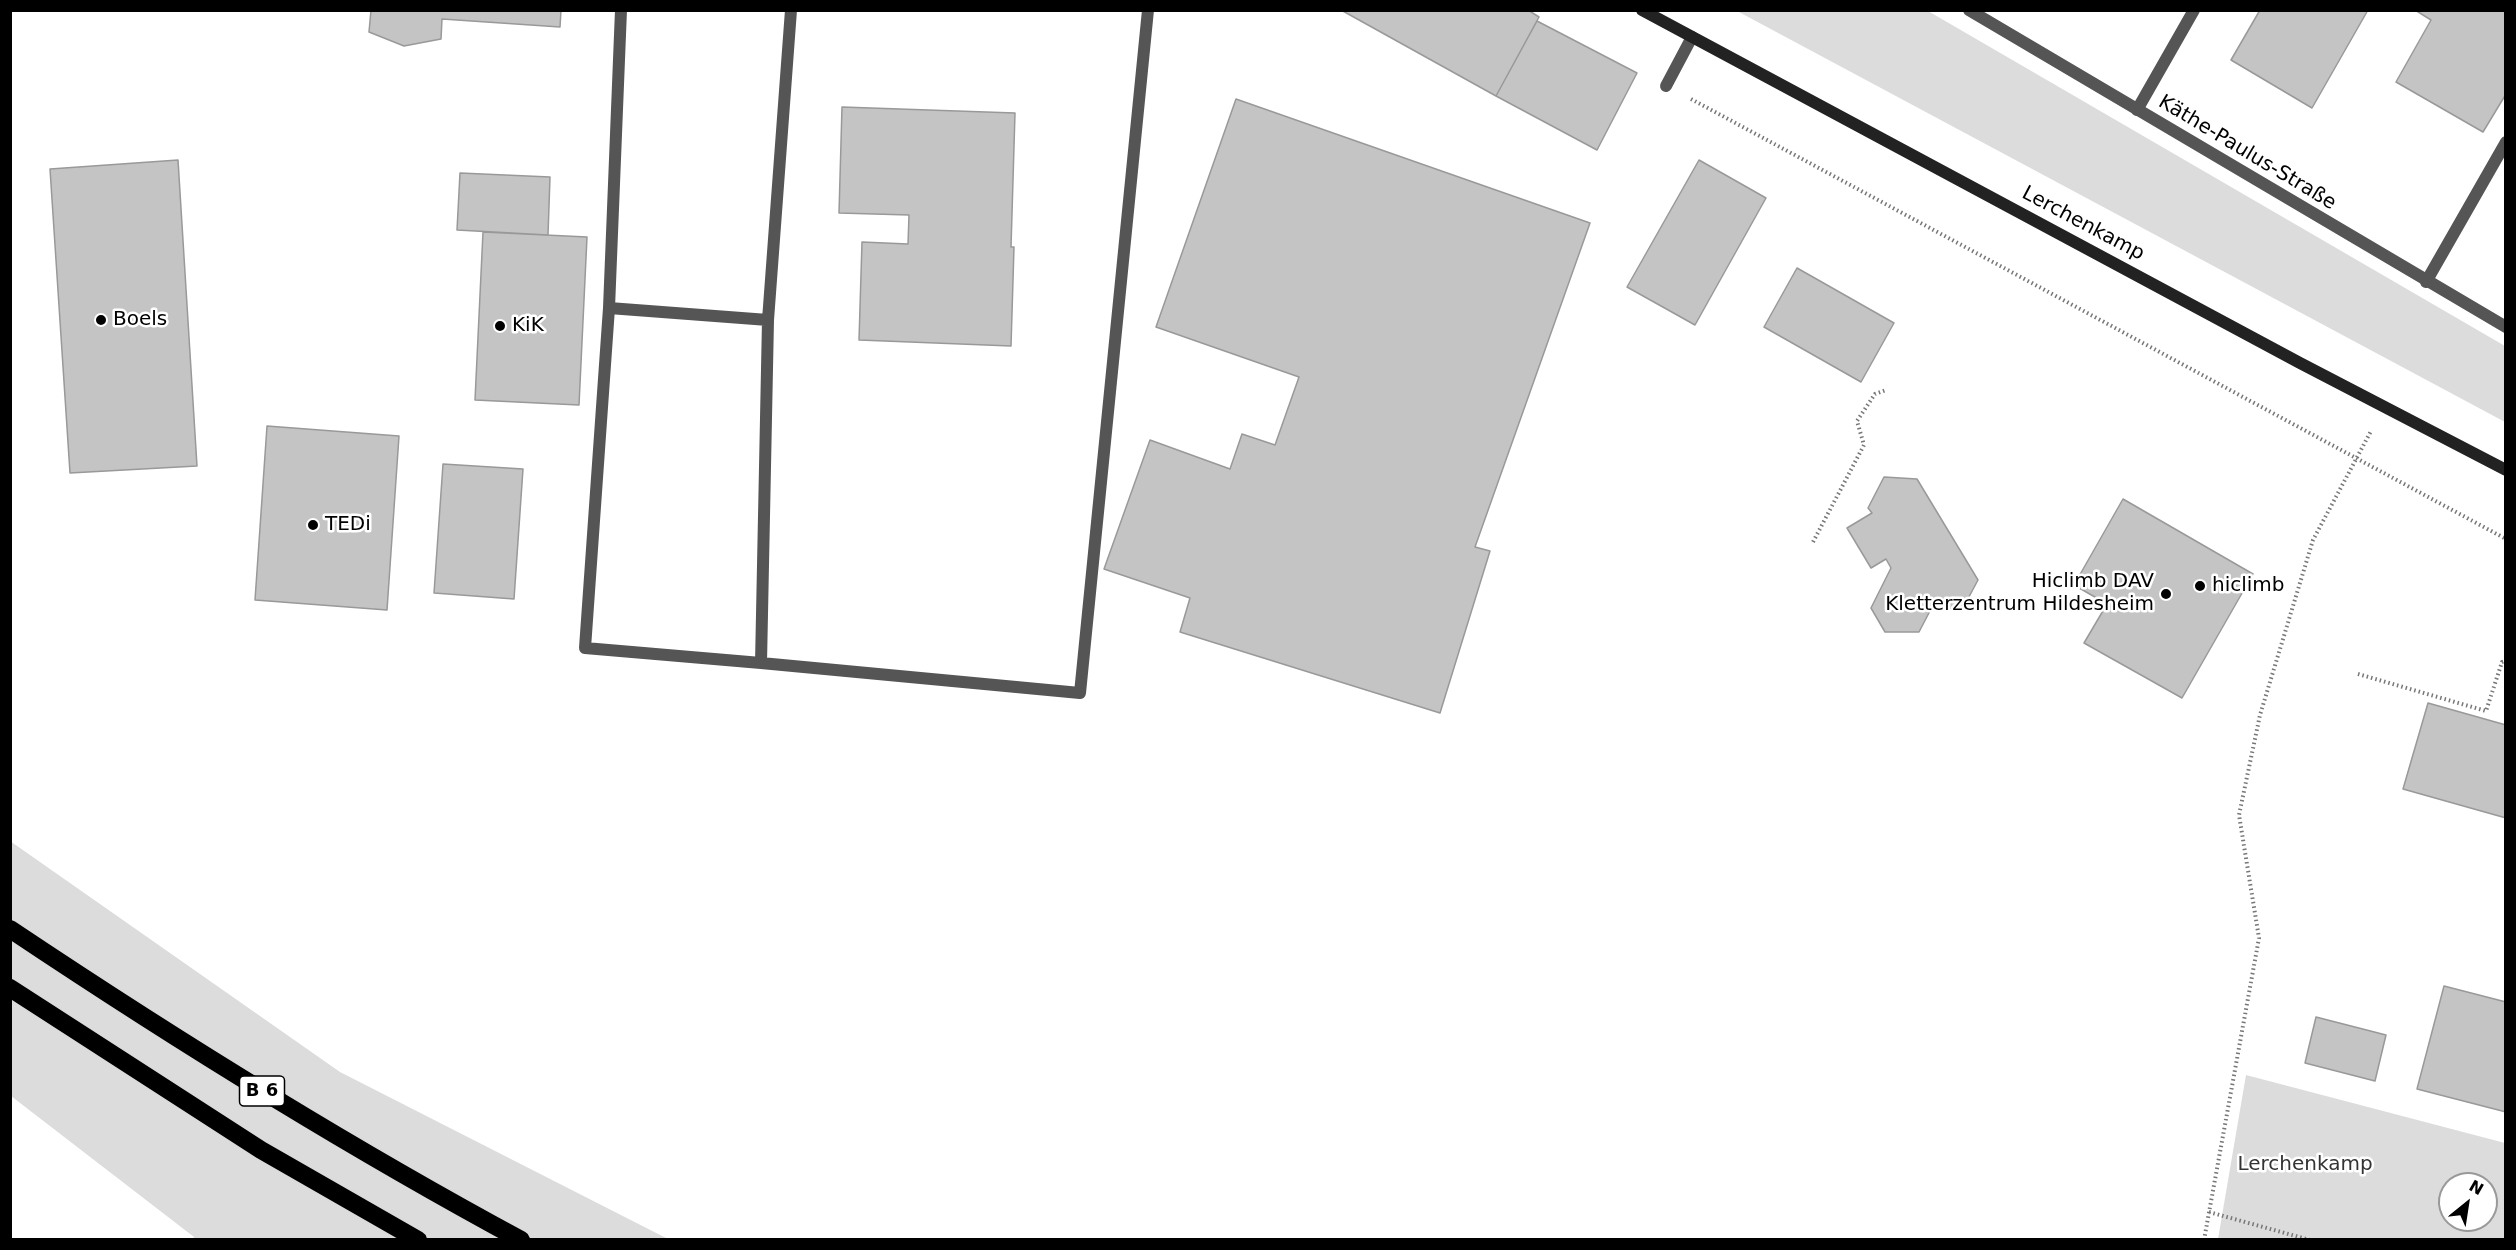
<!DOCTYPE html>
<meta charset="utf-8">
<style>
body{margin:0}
#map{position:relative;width:2516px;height:1250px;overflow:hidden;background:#fff;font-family:"DejaVu Sans",sans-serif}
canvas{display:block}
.frame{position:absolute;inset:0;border:12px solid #000;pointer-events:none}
.north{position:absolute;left:2438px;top:1172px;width:60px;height:60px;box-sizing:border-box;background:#fff;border:2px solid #999;border-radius:50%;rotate:30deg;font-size:16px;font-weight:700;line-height:24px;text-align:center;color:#000}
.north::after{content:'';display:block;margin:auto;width:21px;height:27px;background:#000;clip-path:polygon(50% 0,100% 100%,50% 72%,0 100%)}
</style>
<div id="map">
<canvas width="2516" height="1250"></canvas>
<div class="frame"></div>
<div class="north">N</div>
</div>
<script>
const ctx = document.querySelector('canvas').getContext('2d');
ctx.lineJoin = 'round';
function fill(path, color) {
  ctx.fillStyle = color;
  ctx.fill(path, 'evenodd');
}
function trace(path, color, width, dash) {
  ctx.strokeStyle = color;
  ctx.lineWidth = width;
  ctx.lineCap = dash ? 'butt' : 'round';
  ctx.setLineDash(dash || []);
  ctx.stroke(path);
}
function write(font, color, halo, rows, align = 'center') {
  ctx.font = font + ' "DejaVu Sans",sans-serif';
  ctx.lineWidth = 5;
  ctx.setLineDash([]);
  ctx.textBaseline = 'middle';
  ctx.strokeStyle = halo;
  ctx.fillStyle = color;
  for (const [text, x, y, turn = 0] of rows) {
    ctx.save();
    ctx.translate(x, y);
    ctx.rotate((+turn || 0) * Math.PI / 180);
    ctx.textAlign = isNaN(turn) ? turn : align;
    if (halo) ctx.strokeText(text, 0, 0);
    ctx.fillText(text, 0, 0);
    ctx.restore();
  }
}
fill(new Path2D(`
 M1737,11H1928L2505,346V422Z
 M10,841L340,1072L668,1239H193L194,1237L11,1096Z
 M2246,1075L2505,1143V1239H2218ZM2450,1184H2486V1220H2450Z`), '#dcdcdc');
const building = new Path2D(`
 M371,10H561L560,27L442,19L441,39L404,46L369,32Z
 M1341,10H1528L1539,17L1496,96Z
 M2260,10H2368L2312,108L2231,60Z
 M2415,10H2506V94L2483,132L2396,82L2431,20Z
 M1537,21L1637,73L1597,150L1496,96Z
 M1236,99L1590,223L1475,547L1490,551L1440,713L1180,632L1190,598L1104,569L1150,440L1230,469L1242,434L1275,445L1299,377L1156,327Z
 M842,107L1015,113L1011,247H1014L1011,346L859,340L862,242L908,244L909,215L839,213Z
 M178,160L197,466L70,473L50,169Z
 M1699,160L1766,198L1695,325L1627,287Z
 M460,173L550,177L548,235L457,230Z
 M483,232L587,237L579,405L475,400Z
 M1797,268L1894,323L1861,382L1764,327Z
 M267,426L399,436L387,610L255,600Z
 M443,464L523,469L514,599L434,593Z
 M1884,477L1917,479L1978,580L1963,608L1931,609L1919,632H1885L1871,608L1891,568L1886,559L1871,568L1847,528L1872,513L1868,508Z
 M2123,499L2253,574L2182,698L2084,643L2107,604L2074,585Z
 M2428,703L2506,725V818L2403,789Z
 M2444,986L2506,1002V1112L2417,1089Z
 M2316,1017L2386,1035L2375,1081L2305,1063Z`);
fill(building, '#c4c4c4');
trace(building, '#999', 1.5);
const highway = new Path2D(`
 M10,929C176,1040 345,1145 521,1240
 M10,988L261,1150L418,1240`);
trace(highway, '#dbdbdb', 21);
trace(new Path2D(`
 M1691,99L2506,539
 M1813,542L1864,445L1857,421L1875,394L1886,390
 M2358,674L2486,711L2502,662L2506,661
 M2209,1212L2310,1240
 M2204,1240L2259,938L2239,815L2260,715L2313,540L2371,431`), '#777', 4, [1.5, 3]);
trace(new Path2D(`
 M621,10L609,308L585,648L761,663
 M791,10L768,320L761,663L1080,693L1148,10
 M1666,86L1692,37
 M2137,110L2194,10
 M2426,282L2506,142
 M609,308L768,320`), '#555', 12);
trace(new Path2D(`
 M1969,10L2506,327`), '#555', 12);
trace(new Path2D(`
 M1642,10L2300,363L2506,470`), '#222', 12);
trace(highway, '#000', 18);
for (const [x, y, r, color] of [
 [101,320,6,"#000"],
 [500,326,6,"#000"],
 [313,525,6,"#000"],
 [2200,586,6,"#000"],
 [2166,594,6,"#000"]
]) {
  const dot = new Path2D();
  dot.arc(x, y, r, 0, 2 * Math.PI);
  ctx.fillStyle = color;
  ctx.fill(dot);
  trace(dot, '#fff', 2);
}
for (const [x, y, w] of [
 [262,1091,45]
]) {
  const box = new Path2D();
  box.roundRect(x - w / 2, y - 15, w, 30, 4.5);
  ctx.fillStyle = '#fff';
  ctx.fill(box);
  trace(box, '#000', 1.5);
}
write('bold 18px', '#000', null, [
 ["B 6",262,1091]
]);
write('20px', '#000', '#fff', [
 ["Käthe-Paulus-Straße",2247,153,31],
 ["Lerchenkamp",2083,224,28]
]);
write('20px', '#000', '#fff', [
 ["Boels",113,320],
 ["KiK",512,326],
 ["TEDi",325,525],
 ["Hiclimb DAV",2154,582,"right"],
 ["Kletterzentrum Hildesheim",2154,605,"right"],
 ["hiclimb",2212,586]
], 'left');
write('20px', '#333', '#fff', [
 ["Lerchenkamp",2305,1165]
]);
</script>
